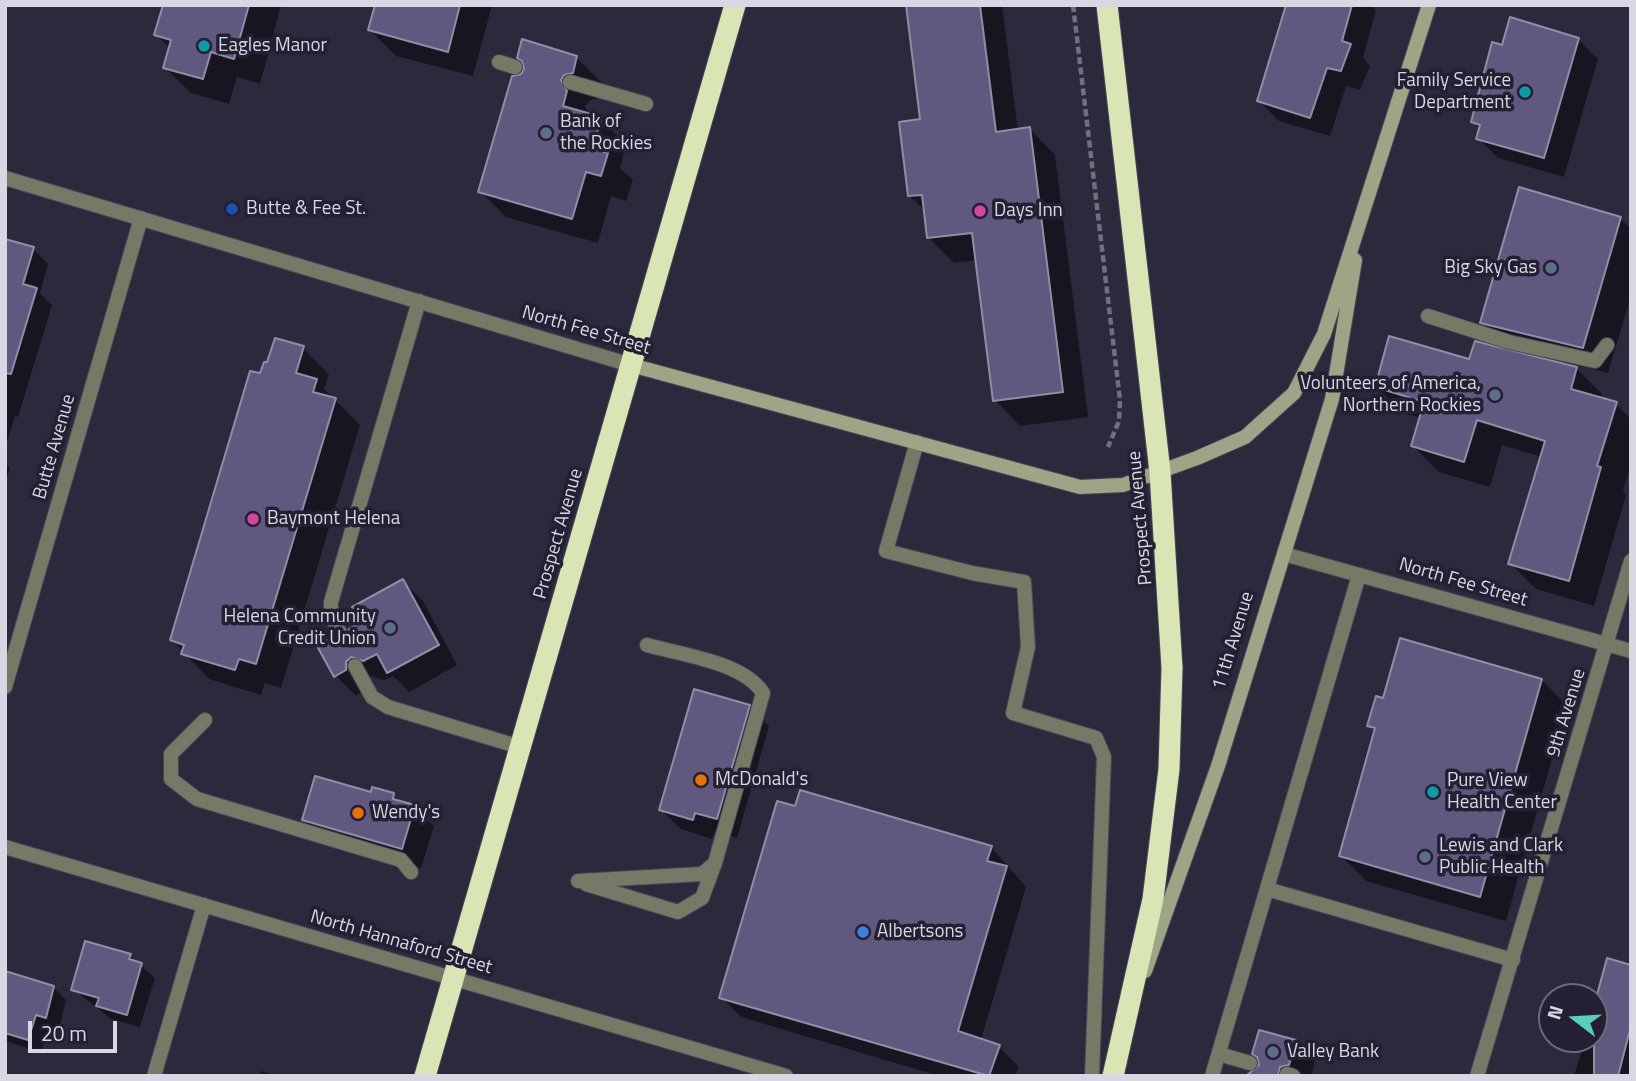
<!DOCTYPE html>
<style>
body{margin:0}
#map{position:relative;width:1636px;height:1081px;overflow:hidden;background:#2d293c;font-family:"Titillium Web",sans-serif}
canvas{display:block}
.frame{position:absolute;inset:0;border:7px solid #d9d7e3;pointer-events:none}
.north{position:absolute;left:1538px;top:983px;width:70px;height:70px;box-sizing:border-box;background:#241f32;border:2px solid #6c6979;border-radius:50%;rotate:287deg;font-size:19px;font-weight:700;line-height:28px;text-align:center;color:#d9d7e3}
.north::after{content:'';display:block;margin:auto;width:24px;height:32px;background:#59cebf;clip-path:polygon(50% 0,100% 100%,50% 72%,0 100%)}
.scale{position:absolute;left:28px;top:1021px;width:89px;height:32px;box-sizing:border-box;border:4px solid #d9d7e3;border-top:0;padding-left:9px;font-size:21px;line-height:24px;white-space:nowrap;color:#d9d7e3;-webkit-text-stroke:5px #241f32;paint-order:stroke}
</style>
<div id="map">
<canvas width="1636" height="1081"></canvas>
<div class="frame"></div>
<div class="north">N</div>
<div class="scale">20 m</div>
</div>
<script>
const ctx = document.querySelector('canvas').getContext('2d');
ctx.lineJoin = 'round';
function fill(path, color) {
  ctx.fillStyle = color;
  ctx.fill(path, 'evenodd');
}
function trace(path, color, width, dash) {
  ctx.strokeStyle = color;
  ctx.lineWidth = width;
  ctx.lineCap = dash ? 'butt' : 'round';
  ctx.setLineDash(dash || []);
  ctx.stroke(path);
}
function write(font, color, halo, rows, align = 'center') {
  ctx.font = font + ' "Titillium Web",sans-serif';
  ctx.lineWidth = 7;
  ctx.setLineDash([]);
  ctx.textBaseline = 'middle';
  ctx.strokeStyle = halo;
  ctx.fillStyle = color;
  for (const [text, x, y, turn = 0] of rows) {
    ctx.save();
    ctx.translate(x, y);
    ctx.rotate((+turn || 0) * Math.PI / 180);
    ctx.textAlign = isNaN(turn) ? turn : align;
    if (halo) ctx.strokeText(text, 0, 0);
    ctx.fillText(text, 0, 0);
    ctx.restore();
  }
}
fill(new Path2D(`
 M164,5H281L260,84L237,77L229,104L191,93L165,68L171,49L156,35Z
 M375,5H492L473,76L396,56L370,30Z
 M908,5H1002L1018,131L1030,129L1055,155L1088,417L1020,426L995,400L977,260L954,263L928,237L926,212L910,196L922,120Z
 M1287,5H1371L1376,10L1363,58L1370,66L1360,90L1346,86L1330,136L1279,121L1259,101Z
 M1578,39L1598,59L1564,177L1498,158L1478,138L1480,129L1473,122L1503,47Z
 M576,57L602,83L598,98L590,100L585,107L591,116L601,119L626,145L620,168L633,180L626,201L611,196L598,243L506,217L480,191Z
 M1620,218L1631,229V296L1608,373L1572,364L1602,394L1601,399L1616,404L1631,419V465L1623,491L1626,495L1594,606L1536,589L1510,563L1542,457L1502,445L1490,487L1439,472L1413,446L1421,418L1403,413L1377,387L1512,352L1482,322Z
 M5,240L33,249L48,264L40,293L52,305L18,417L15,416L5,448Z
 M303,348L329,374L324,389L360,425L281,688L265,683L261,695L209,679L172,640L261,374Z
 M5,463L10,468L5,485Z
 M403,582L423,601L457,665L409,692L393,676L384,680L371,676L366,682V690L356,696L336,676L339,644L346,643Z
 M1542,680L1567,706L1506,921L1366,881L1341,856L1376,732L1369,726L1384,700Z
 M749,706L769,726L737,838L715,831L712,839L681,829L661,810Z
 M372,794L393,795L401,803L414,807L434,826L421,868L324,840L304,820Z
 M991,847L1026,887L981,1040L999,1047L1019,1067L1015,1076H939L741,1017L721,997Z
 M130,956L155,978L140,1027L111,1019L73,989Z
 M1631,967V1076H1574L1585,1039H1594V1009Z
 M5,976L53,987L66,1000L59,1030L49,1027L41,1052L5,1041Z
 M1295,1042L1315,1062L1311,1076H1248Z
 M261,1071L277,1076H260Z`), '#0007');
const building = new Path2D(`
 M163,5H249L234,59L211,52L203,79L163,68L171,40L154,35Z
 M375,5H460L448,52L368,30Z
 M906,5H980L996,132L1030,127L1063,392L993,401L972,233L927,238L922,195L908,196L899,122L920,119Z
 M1286,5H1352L1342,41L1351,44L1341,71L1327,68L1310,118L1257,101Z
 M1510,17L1579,38L1544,158L1476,139L1480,125L1471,122L1492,42L1502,45Z
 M522,39L577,56L573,73L564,75L561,80L567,91L563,106L602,117L592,149L608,153L601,176L586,172L572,219L478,192L512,76L521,74L524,69L522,61L517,58Z
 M1519,187L1621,217L1583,348L1480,323Z
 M5,239L34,247L23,284L37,288L11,374L5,373Z
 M1389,336L1469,359L1475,341L1577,367L1571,389L1617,402L1597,466L1601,467L1569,581L1508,564L1545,441L1477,420L1464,462L1411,446L1424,402L1375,387Z
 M275,338L304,346L296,373L317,379L313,392L336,398L256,664L239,659L235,670L181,654L184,645L170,640L250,371L260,373L264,362H267Z
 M403,579L439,645L387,673L377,654L363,661L351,657L346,662V670L334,677L317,646L332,638L339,643L345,641L349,629L360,622L352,607Z
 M1400,638L1542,679L1480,897L1339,856L1375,728L1367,726L1376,696L1383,698Z
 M694,689L750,705L717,819L695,813L693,820L659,810Z
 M315,776L371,792L372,787L394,793L393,799L415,805L402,849L302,820Z
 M800,790L992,846L987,861L1007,866L958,1031L1000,1045L989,1076L719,998L777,801L795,806Z
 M85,941L131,954L129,959L142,963L127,1015L96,1006L99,998L71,990Z
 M1607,958L1631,965V1026L1618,1076H1594V1006Z
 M5,971L54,986L46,1018L36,1015L28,1040L5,1033Z
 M1259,1030L1296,1040L1289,1065L1280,1067L1278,1076H1246L1259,1065L1257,1057L1252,1054Z`);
fill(building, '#615880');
trace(building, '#918da4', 2);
const lane = new Path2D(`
 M499,62L515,67
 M570,82L646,104
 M1428,316L1509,342L1595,361L1607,345
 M917,442L886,551L972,573L1024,582L1028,647L1013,713L1096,738L1104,757L1092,1076
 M340,633L331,616V602L419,301
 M355,666L372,697L388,707L520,747
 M205,720L171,754V779L197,799L401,860L411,872
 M578,881L702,874L715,863L763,693C743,662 682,655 647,645
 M586,884L678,912L702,898L715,863
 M1267,889L1513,960
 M1219,1054L1250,1063
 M1287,1074L1293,1076
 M154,1076L204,905
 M1212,1076L1359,575`);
const street = new Path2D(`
 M5,178L631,365
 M1284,554L1631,651
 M5,687L141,218
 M5,847L786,1076
 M1477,1076L1631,561`);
const secondary = new Path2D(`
 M631,365L1080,487L1123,485L1197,458L1245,437L1294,393L1324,334L1429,5
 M1145,971L1218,766L1332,399L1355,260`);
const highway = new Path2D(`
 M1107,5L1160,472L1172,668L1169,769L1153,899L1113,1076
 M425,1076L735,5`);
trace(lane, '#494557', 16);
trace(street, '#494557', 16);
trace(secondary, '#494557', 16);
trace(highway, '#494557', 23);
trace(new Path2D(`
 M1073,5L1120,400L1119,421L1108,447`), '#716e7e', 4.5, [7, 3.5]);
trace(lane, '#757966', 14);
trace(street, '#757966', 14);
trace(secondary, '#9ea586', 14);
trace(highway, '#dae5b5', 21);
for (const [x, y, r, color] of [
 [204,46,7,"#0f9aa8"],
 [1525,92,7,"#0f9aa8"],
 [546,133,7,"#5c6f8a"],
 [232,209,7,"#1a4fb4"],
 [980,211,7,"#d1479c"],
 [1551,268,7,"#5c6f8a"],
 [1495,395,7,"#5c6f8a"],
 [253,519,7,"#d1479c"],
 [390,628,7,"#5c6f8a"],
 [701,780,7,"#e8710a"],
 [1433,792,7,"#0f9aa8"],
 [358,813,7,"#e8710a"],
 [1425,857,7,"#5c6f8a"],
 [863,932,7,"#3f7fe0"],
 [1273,1052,7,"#5c6f8a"]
]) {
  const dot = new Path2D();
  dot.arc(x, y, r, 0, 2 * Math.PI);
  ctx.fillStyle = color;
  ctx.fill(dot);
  trace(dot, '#241f32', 2.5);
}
write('19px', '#d9d7e3', '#241f32', [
 ["Eagles Manor",218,46],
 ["Family Service",1511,81,"right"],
 ["Department",1511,103,"right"],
 ["Bank of",560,122],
 ["the Rockies",560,144],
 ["Butte & Fee St.",246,209],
 ["Days Inn",994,211],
 ["Big Sky Gas",1537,268,"right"],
 ["Volunteers of America,",1481,384,"right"],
 ["Northern Rockies",1481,406,"right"],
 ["Baymont Helena",267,519],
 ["Helena Community",376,617,"right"],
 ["Credit Union",376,639,"right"],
 ["McDonald's",715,780],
 ["Pure View",1447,781],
 ["Health Center",1447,803],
 ["Wendy's",372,813],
 ["Lewis and Clark",1439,846],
 ["Public Health",1439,868],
 ["Albertsons",877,932],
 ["Valley Bank",1287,1052]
], 'left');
write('19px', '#d9d7e3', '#241f32', [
 ["North Fee Street",586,331,16],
 ["Butte Avenue",55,447,-74],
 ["Prospect Avenue",1141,518,-95],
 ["Prospect Avenue",559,534,-74],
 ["North Fee Street",1463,583,16],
 ["11th Avenue",1234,641,-73],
 ["9th Avenue",1567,713,-73],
 ["North Hannaford Street",401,943,16]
]);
</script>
